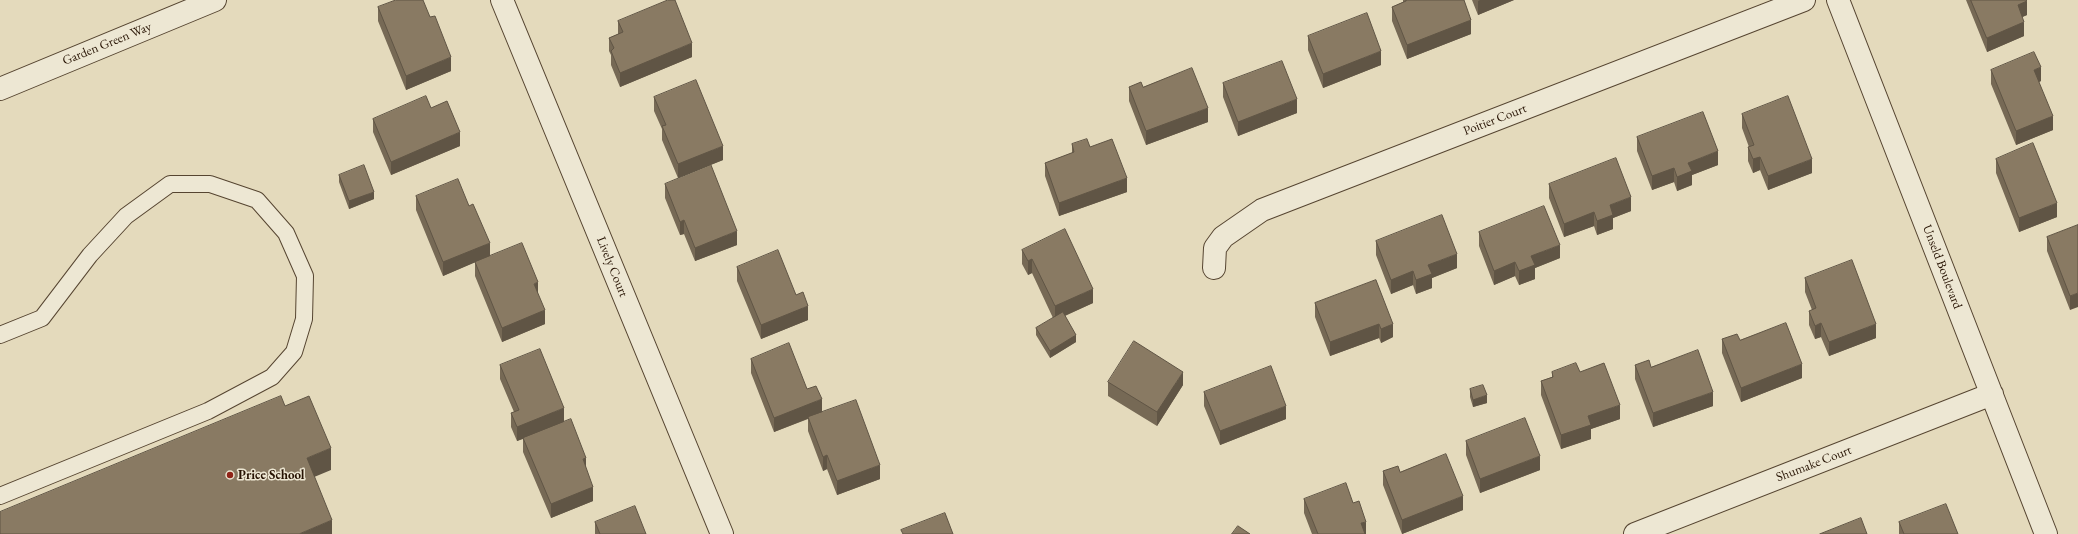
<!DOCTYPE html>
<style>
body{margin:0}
canvas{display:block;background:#e4dabc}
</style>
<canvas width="2078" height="534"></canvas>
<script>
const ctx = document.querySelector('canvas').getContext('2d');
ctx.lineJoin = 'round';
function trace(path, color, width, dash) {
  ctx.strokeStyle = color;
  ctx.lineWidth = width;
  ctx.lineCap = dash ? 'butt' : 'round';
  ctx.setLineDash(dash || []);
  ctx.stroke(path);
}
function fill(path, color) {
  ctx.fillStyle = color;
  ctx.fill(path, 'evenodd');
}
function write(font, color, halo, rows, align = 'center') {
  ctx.font = font + ' "EB Garamond",serif';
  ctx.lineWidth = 3;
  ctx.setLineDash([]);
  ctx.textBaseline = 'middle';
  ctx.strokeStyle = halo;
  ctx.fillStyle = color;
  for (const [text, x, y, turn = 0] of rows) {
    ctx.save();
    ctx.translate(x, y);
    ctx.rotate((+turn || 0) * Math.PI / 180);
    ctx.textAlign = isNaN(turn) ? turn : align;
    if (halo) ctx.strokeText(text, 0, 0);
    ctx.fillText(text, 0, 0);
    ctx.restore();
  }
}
const service = new Path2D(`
 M0,335L42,318L90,255L126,216L170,184H210L257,200L286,233L305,276L304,319L294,352L272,377L208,411L0,496`);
const minor = new Path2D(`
 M502,0L722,534
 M1838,0L2046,534
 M0,89L215,0
 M1214,268L1215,248L1223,237L1262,210L1804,0
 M1635,534L1992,394`);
trace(service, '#564531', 18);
trace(minor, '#564531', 24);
trace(service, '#ede7d3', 16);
trace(minor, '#ede7d3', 22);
fill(new Path2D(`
 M1403,0H1464L1471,34L1407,59L1392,21V7L1403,2Z
 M1472,0H1514L1478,15Z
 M1966,0H2026L2027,15L2022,17L2024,36L1987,52Z
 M378,7L451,71L406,90L378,21Z
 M618,21L692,57L620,87L611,65V55L609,51V38L618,34Z
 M1308,36L1381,65L1323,88L1308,50Z
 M1991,70L2041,81L2039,82L2053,130L2016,145L1991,84Z
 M1223,83L1297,113L1238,136L1223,97Z
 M1129,87H1143L1208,122L1146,145L1129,101Z
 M654,97L723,160L678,178L662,140V129L654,111Z
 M431,108L460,146L391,175L373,132V119Z
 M1742,114L1812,173L1768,190L1760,170L1753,173L1748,161V147H1749L1742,128Z
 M1637,137L1718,165L1692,175V185L1677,191L1674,182L1652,190L1637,151Z
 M1072,144L1090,147L1127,192L1059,216L1045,176V163L1072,153Z
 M1996,159L2057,217L2019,232L1996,173Z
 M339,175L374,199L349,209L339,182Z
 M665,184L737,245L695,261L684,234L680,235L665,198Z
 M1549,184L1631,211L1613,218V229L1597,235L1594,226L1564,237L1549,198Z
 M416,196L469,206L490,256L538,294L545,324L502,342L475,276V262L443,276L416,210Z
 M2078,225L2070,310L2047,251V237Z
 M1479,232L1560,258L1535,268V279L1519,285L1515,276L1494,285L1479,246Z
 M1376,241L1457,268L1432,278V288L1416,294L1413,285L1391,294L1376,255Z
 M1022,250L1093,303L1065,316L1076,342L1050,358L1036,335V328L1053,318L1032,273L1028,275L1022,264Z
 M737,267L796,295L808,320L761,339L737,281Z
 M1805,278L1876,338L1829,356L1821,337L1815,339L1809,325V311L1812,310L1805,292Z
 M1376,280L1393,337L1381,343L1379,338L1330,356L1315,317V303Z
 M1722,339L1740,340L1802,378L1741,402L1722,353Z
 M751,359L807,389L822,413L880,479L837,495L827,469L823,471L808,431V419L774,432L751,373Z
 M500,365L564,421L586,468L593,501L551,518L523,452V439L517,441L511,427V413L514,412L500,379Z
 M1635,365L1651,367L1713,406L1653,427L1635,379Z
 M1552,372H1580L1620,419L1591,429V439L1561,449L1541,395V381L1552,377Z
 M1108,382L1183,385L1157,426L1108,396Z
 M1470,389L1487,403L1473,407L1470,397Z
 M1204,392L1286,419L1220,445L1204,406Z
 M1466,441L1540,470L1480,493L1466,455Z
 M1383,471L1400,472L1463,510L1402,534L1383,485Z
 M1304,499L1353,503L1366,534H1312L1304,513Z
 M595,522L646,534H595Z
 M1899,522L1958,534H1899Z`), '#766955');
fill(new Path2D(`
 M1480,0H1514L1478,15V1Z
 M2027,1V15L2018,19V5Z
 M1471,20V34L1407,59V45Z
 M2024,22V36L1987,52V38Z
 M692,43V57L620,87V73Z
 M1381,51V65L1323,88V74Z
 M451,57V71L406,90V76Z
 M2041,67V81L2034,84V70Z
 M1297,99V113L1238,136V122Z
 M1208,108V122L1146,145V131Z
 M2053,116V130L2016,145V131Z
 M460,132V146L391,175V162Z
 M723,146V160L678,178V164Z
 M1718,151V165L1692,175V185L1677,191V177L1688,163Z
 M1760,157V170L1753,173V159Z
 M1812,159V173L1768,190V176Z
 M1674,168V182L1652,190V176Z
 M1127,178V192L1059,216V203Z
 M374,192V199L349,209V201Z
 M1631,197V211L1613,218V229L1597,235V221L1610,205Z
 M2057,203V217L2019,232V218Z
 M1594,212V226L1564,237V224Z
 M684,220V234L680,235V222Z
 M737,231V245L695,261V248Z
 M490,243V256L443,276V262Z
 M1560,245V258L1535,268V279L1519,285V271L1531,256Z
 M1457,254V268L1432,278V288L1416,294V280L1428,265Z
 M1032,259V273L1028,275V261Z
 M1515,262V276L1494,285V271Z
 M1413,271V285L1391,294V280Z
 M538,282V296L534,284Z
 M1093,289V303L1055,320V306Z
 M2078,293V307L2070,310V296Z
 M808,306V320L761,339V325Z
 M545,310V324L502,342V328Z
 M1821,323V337L1815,339V326Z
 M1379,324V338L1330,356V342Z
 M1393,324V337L1381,343V329Z
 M1876,324V338L1829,356V342Z
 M1076,335V342L1050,358V351Z
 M1802,364V378L1741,402V388Z
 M1183,372V385L1157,426V412Z
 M1713,392V406L1653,427V413Z
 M1487,395V403L1473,407V400Z
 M822,399V413L774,432V418Z
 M1620,405V419L1591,429V439L1561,449V435L1588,416Z
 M1286,406V419L1220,445V431Z
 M564,408V422L517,441V427Z
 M331,448V470L307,480V458Z
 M827,455V469L823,471V457Z
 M1540,456V470L1480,493V479Z
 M586,458V472L583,459Z
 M880,465V479L837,495V481Z
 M593,487V501L551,518V504Z
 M1463,496V510L1402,534V520Z
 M332,520V534H299Z
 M1366,522V534H1361V523Z`), '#605545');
const building = new Path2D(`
 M396,0H423L430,17L435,16L451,57L406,76L378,7Z
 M668,0H675L692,43L620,73L611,51L614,48L609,38L623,32L618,21Z
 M1406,0H1464L1471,20L1407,45L1392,7L1406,1Z
 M1971,0H2026L2027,1L2018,5L2024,22L1987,38Z
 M1367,13L1381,51L1323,74L1308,36Z
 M2034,52L2041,67L2034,70L2053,116L2016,131L1991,70Z
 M1282,61L1297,99L1238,122L1223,83Z
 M1192,68L1208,108L1146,131L1129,87L1141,82L1143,87Z
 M696,80L723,146L678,164L662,126L666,125L654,97Z
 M426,96L431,108L447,101L460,132L391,162L373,119Z
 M1788,96L1812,159L1768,176L1760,157L1753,159L1748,147L1754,145L1742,114Z
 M1703,112L1718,151L1688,163L1692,171L1677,177L1674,168L1652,176L1637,137Z
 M1087,139L1090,147L1112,139L1127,178L1059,203L1045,163L1074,152L1072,144Z
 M2033,143L2057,203L2019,218L1996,159Z
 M1616,158L1631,197L1610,205L1613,215L1597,221L1594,212L1564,224L1549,184Z
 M364,165L374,192L349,201L339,175Z
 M711,165L737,231L695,248L684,220L680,222L665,184Z
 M458,179L469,206L473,204L490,243L443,262L416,196Z
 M1544,206L1560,245L1531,256L1535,265L1519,271L1515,262L1494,271L1479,232Z
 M1442,215L1457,254L1428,265L1432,274L1416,280L1413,271L1391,280L1376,241Z
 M2078,225V293L2070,296L2047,237Z
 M1065,229L1093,289L1055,306L1032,259L1028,261L1022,250Z
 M522,243L538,282L534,284L545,310L502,328L475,262Z
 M778,250L796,295L803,292L808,306L761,325L737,267Z
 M1852,260L1876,324L1829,342L1821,323L1815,326L1809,311L1816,308L1805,278Z
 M1376,280L1393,324L1381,329L1379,324L1330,342L1315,303Z
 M1063,312L1076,335L1050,351L1036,328Z
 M1786,323L1802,364L1741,388L1722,339L1737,334L1740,340Z
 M1134,341L1183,372L1157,412L1108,382Z
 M789,343L807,389L816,386L822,399L774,418L751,359Z
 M540,349L564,408L517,427L511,413L519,410L500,365Z
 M1698,350L1713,392L1653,413L1635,365L1649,360L1651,367Z
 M1576,363L1580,372L1604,363L1620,405L1588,416L1591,425L1561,435L1541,381L1553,377L1552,372Z
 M1271,366L1286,406L1220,431L1204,392Z
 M1483,385L1487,395L1473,400L1470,389Z
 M281,396L285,406L309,396L331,448L307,458L332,520L299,534H0V512Z
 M856,400L880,465L837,481L827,455L823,457L808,417Z
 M1525,418L1540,456L1480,479L1466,441Z
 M571,419L586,458L583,459L593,487L551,504L523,438Z
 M1446,454L1463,496L1402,520L1383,471L1398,466L1400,472Z
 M1346,483L1353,503L1359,501L1366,522L1361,523L1365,534H1318L1304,499Z
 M1946,504L1958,534H1904L1899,522Z
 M635,506L646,534H600L595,522Z
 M945,513L953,534H903L901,530Z
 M1861,518L1867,534H1820Z
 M1238,526L1250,534H1232Z`);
fill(building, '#897a63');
trace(building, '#605545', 1);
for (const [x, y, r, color] of [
 [230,475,4,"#8f2418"]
]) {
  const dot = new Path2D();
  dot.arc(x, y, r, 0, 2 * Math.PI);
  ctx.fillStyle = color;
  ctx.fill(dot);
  trace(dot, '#ede7d3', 1.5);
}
write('13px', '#271303', '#ede7d3', [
 ["Garden Green Way",107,44,-22],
 ["Poitier Court",1495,120,-21],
 ["Lively Court",612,267,68],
 ["Unseld Boulevard",1942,267,69],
 ["Shumake Court",1814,464,-21]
]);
write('bold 13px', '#271303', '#ede7d3', [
 ["Price School",238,475]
], 'left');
</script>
